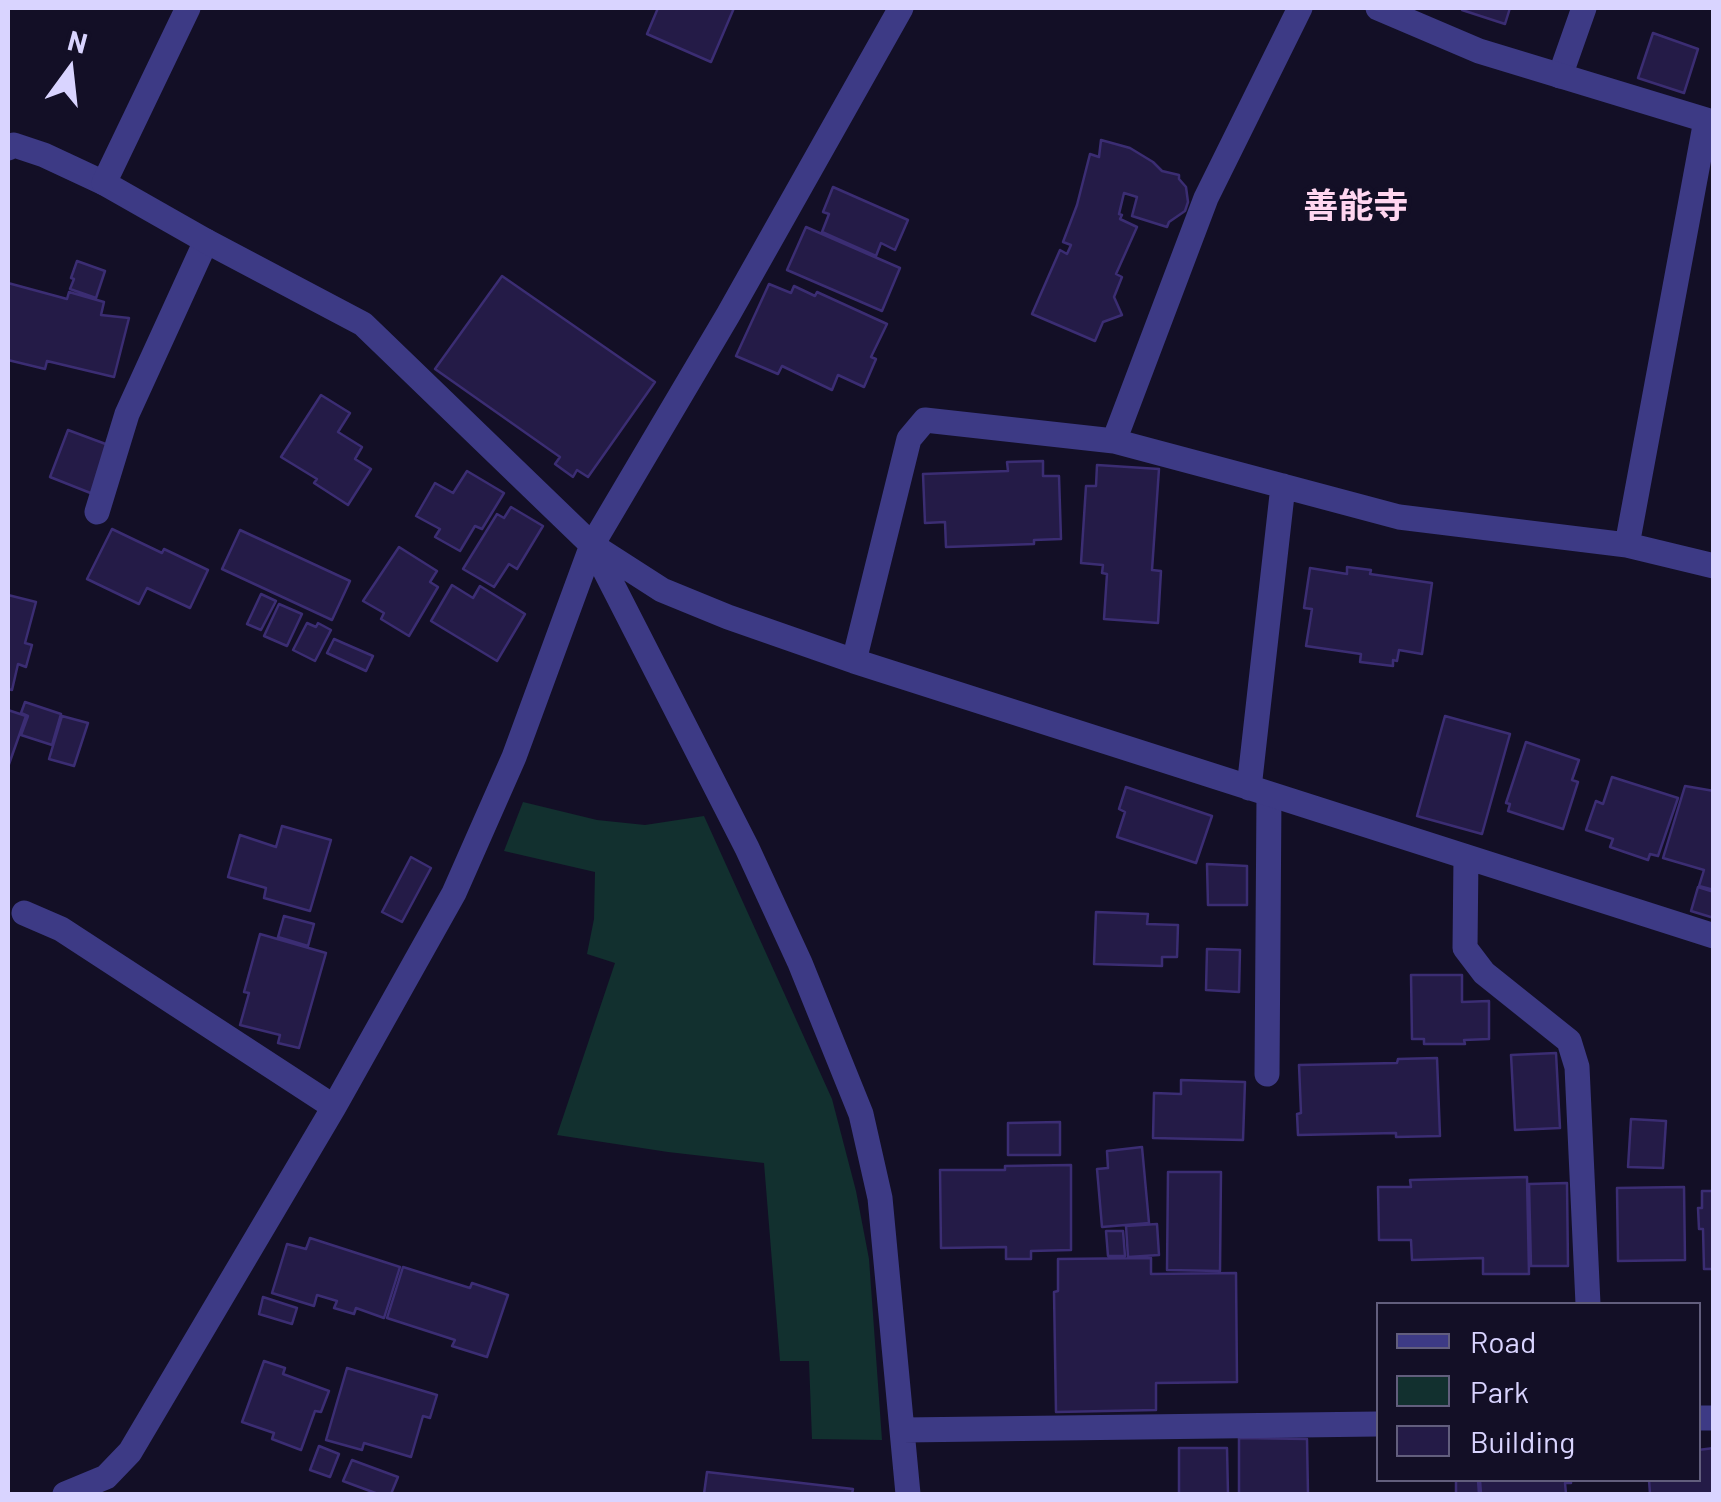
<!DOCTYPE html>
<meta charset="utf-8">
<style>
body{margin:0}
#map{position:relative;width:1721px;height:1502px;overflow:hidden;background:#130f26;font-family:Barlow,sans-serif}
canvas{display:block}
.frame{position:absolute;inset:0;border:10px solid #d9d4ff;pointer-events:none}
.legend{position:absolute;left:1376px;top:1302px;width:325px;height:180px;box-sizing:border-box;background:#130f26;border:2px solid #625e7d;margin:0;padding:12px 18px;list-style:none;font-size:30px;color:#d9d4ff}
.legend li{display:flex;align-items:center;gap:20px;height:50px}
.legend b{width:50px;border:2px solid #625e7d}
.north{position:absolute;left:20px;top:20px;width:100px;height:100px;-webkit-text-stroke:8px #130f26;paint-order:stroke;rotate:15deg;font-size:28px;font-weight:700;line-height:40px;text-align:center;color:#d9d4ff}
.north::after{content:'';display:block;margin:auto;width:35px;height:45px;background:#d9d4ff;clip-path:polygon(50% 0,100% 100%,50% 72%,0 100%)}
</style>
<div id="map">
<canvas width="1721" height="1502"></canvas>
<div class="frame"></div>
<ul class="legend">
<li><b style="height:12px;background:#3d3a85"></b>Road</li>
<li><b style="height:28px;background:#12302f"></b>Park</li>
<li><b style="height:28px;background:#241b47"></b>Building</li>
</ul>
<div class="north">N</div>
</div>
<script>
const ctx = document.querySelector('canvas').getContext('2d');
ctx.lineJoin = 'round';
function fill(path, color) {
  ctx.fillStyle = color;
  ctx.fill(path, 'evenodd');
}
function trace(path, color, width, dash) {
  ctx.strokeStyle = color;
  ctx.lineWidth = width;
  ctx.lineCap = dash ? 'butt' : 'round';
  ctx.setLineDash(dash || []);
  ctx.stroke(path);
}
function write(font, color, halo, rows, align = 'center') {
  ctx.font = font + ' Barlow,"Noto Sans JP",sans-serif';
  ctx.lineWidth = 10;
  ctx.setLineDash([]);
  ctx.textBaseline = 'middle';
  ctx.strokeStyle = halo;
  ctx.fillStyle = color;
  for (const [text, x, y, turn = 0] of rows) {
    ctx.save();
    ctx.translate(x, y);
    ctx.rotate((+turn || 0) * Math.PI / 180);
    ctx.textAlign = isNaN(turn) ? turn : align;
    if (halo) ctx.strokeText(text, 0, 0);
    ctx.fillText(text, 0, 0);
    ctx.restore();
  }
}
fill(new Path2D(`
 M523,802L597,820L645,825L704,816L832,1099L856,1191L869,1259L882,1440L812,1439L809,1361H780L764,1163L668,1152L557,1135L615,963L587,954L594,919L595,872L504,851Z`), '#12302f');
const building = new Path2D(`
 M658,8H734L711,62L647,34Z
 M1463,8H1510L1505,24L1462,10Z
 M1653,33L1698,49L1684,93L1638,78Z
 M1101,140L1130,148L1153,162L1162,171L1179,175V179L1186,187L1188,202L1185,211L1169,222L1167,227L1132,216L1137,197L1124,193L1119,214L1122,215L1120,219L1137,227L1116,274L1122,277L1114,297L1122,315L1103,322L1095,341L1032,314L1060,250L1067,254L1071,245L1063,242L1077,205L1090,154L1099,157Z
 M833,187L908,220L895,250L881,243L876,256L822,232L829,214L823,212Z
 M806,227L900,268L882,311L787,270Z
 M77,261L105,271L96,298L70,289L74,279L71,278Z
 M502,276L655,382L588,477L577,470L573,477L555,464L560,457L435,369Z
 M8,283L67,299L69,292L104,302L101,315L129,318L114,377L47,361L45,369L8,360Z
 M769,284L791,293L794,286L815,296L817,292L887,324L871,357L876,359L864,387L838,375L832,390L782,366L778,374L736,356Z
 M321,395L350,413L338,432L362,447L355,459L371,469L348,505L314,483L317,479L281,457Z
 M68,430L111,446L93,494L50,477Z
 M1043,461V476H1059L1061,539L1034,540V544L946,547L945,522L925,523L923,474L1008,471L1007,462Z
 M1097,465L1159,469L1152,570L1161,571L1158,623L1104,619L1107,574L1102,573L1103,565L1081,563L1086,486H1096Z
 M467,471L504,493L482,529L475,526L460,551L435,537L440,529L416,516L435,483L453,493Z
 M511,507L543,526L517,569L509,564L494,587L463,569L497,514L504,518Z
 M112,529L162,553L164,549L208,570L190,608L147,588L139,604L87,579Z
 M240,530L350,581L332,620L222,569Z
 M399,547L437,571L430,582L438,587L409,636L381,619L384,613L363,601Z
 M1347,567L1371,570L1370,574L1432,583L1422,654L1399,650L1397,661L1393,660V666L1360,662L1361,654L1306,646L1312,609L1304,608L1310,568L1347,574Z
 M452,585L473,598L480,586L525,614L497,661L431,621Z
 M261,594L276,601L261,630L247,624Z
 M8,595L36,602L25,643L32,645L26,667L18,664L12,690L8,689Z
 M279,604L302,614L287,646L264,636Z
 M307,623L316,627L318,623L331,630L315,661L293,650Z
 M334,639L373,656L366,671L327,653Z
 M25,702L61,714L52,745L21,735L28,716L21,713Z
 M8,710L26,716L8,767Z
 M62,716L88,723L74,766L49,759Z
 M1445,716L1510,734L1482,834L1417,816Z
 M1526,742L1579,760L1572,780L1578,782L1563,829L1508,811L1510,804L1506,803Z
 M1612,777L1678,798L1658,856L1650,854L1648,860L1610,847L1613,839L1586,830L1596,801L1603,804Z
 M1685,786L1714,791V890L1699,886L1704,870L1663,858Z
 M1126,787L1212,816L1196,863L1117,837L1125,812L1119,809Z
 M282,826L331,840L310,911L264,898L266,888L228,877L240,835L276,847Z
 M411,857L431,868L402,922L382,912Z
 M1207,864L1247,866V905H1208Z
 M1698,887L1714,892V918L1691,911Z
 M1096,912L1148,914L1147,924L1178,925L1177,957H1162V966L1094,964Z
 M284,916L314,924L308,946L278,937Z
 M260,934L326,953L299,1048L278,1043L280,1035L240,1025L249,993L244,992Z
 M1207,949L1240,950L1239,992L1206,990Z
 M1411,975H1462V1002L1489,1001V1039L1464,1040L1465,1044H1424V1039H1412Z
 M1556,1053L1560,1128L1515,1130L1511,1055Z
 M1437,1058L1440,1136L1396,1137V1133L1298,1135L1297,1114L1301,1113L1299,1065L1397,1063L1398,1059Z
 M1181,1080L1245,1082L1243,1140L1153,1138L1154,1093L1181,1094Z
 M1631,1119L1666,1121L1663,1168L1628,1167Z
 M1060,1122V1155H1008V1123Z
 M1142,1147L1149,1223L1102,1227L1097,1169L1108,1168L1107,1151Z
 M1071,1165V1250L1031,1251V1259H1006V1247L941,1248L940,1170H1005V1166Z
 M1168,1172H1221L1220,1271L1167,1270Z
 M1527,1177L1529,1274H1483V1258L1412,1260L1411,1240H1379L1378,1187H1411L1410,1180Z
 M1567,1183L1568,1266H1531L1529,1184Z
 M1684,1187L1685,1260L1618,1261L1617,1188Z
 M1702,1191H1714V1269H1704L1703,1229H1699L1698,1208H1702Z
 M1157,1224L1159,1255L1128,1257L1126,1226Z
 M1106,1231H1123L1125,1256H1108Z
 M310,1238L400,1267L384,1318L356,1308L354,1314L334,1308L337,1301L317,1295L314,1306L272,1293L287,1244L306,1249Z
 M1151,1258V1274L1236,1273L1237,1382L1156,1383V1410L1056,1412L1054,1292L1058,1291V1259Z
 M403,1267L470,1288L472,1283L508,1295L487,1357L452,1346L455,1340L387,1318Z
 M263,1297L297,1308L292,1324L259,1314Z
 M264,1361L285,1368L283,1374L329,1391L321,1412L315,1411L301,1450L272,1439L274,1433L242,1422Z
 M347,1368L437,1395L430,1418L423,1416L411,1457L364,1443L362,1450L326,1440Z
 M1239,1438L1307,1439L1308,1494H1239Z
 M319,1446L339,1454L330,1477L310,1470Z
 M1179,1448H1227L1228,1494H1179Z
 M1714,1448V1494H1650L1649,1480H1698V1450Z
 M352,1460L398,1477L391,1494H378L343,1481Z
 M707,1472L853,1489L852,1494H704Z
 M1456,1480H1478L1479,1494H1456Z
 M1480,1480H1571V1483H1565L1566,1494H1481Z`);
fill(building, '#241b47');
trace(building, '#3b2d73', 2.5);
trace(new Path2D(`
 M1560,76L1584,8
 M8,148L14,145L44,155L104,183
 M97,512L127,414L206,241
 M1267,1074L1269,795`), '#3d3a85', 25);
trace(new Path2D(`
 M188,8L104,183L206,241L363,324L592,545L662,590L728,617L854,661L1714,936
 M1378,8L1479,51L1706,120L1627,545
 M1114,441L1206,198L1300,8
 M592,545L747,848L800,963L861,1114L880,1198L908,1494
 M854,661L909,439L925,420L1114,441L1399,517L1627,545L1714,566
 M1249,788L1283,486
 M1466,857L1465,948L1484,973L1569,1041L1577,1067L1588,1304
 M24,913L61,929L334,1107
 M1698,1418H1714
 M903,1430L1378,1424
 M65,1494L106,1477L130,1452L334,1107L454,893L514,757L592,545L728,315L901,8`), '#3d3a85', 25);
write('bold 35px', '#ffd6f0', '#130f26', [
 ["善能寺",1356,206]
]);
</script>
